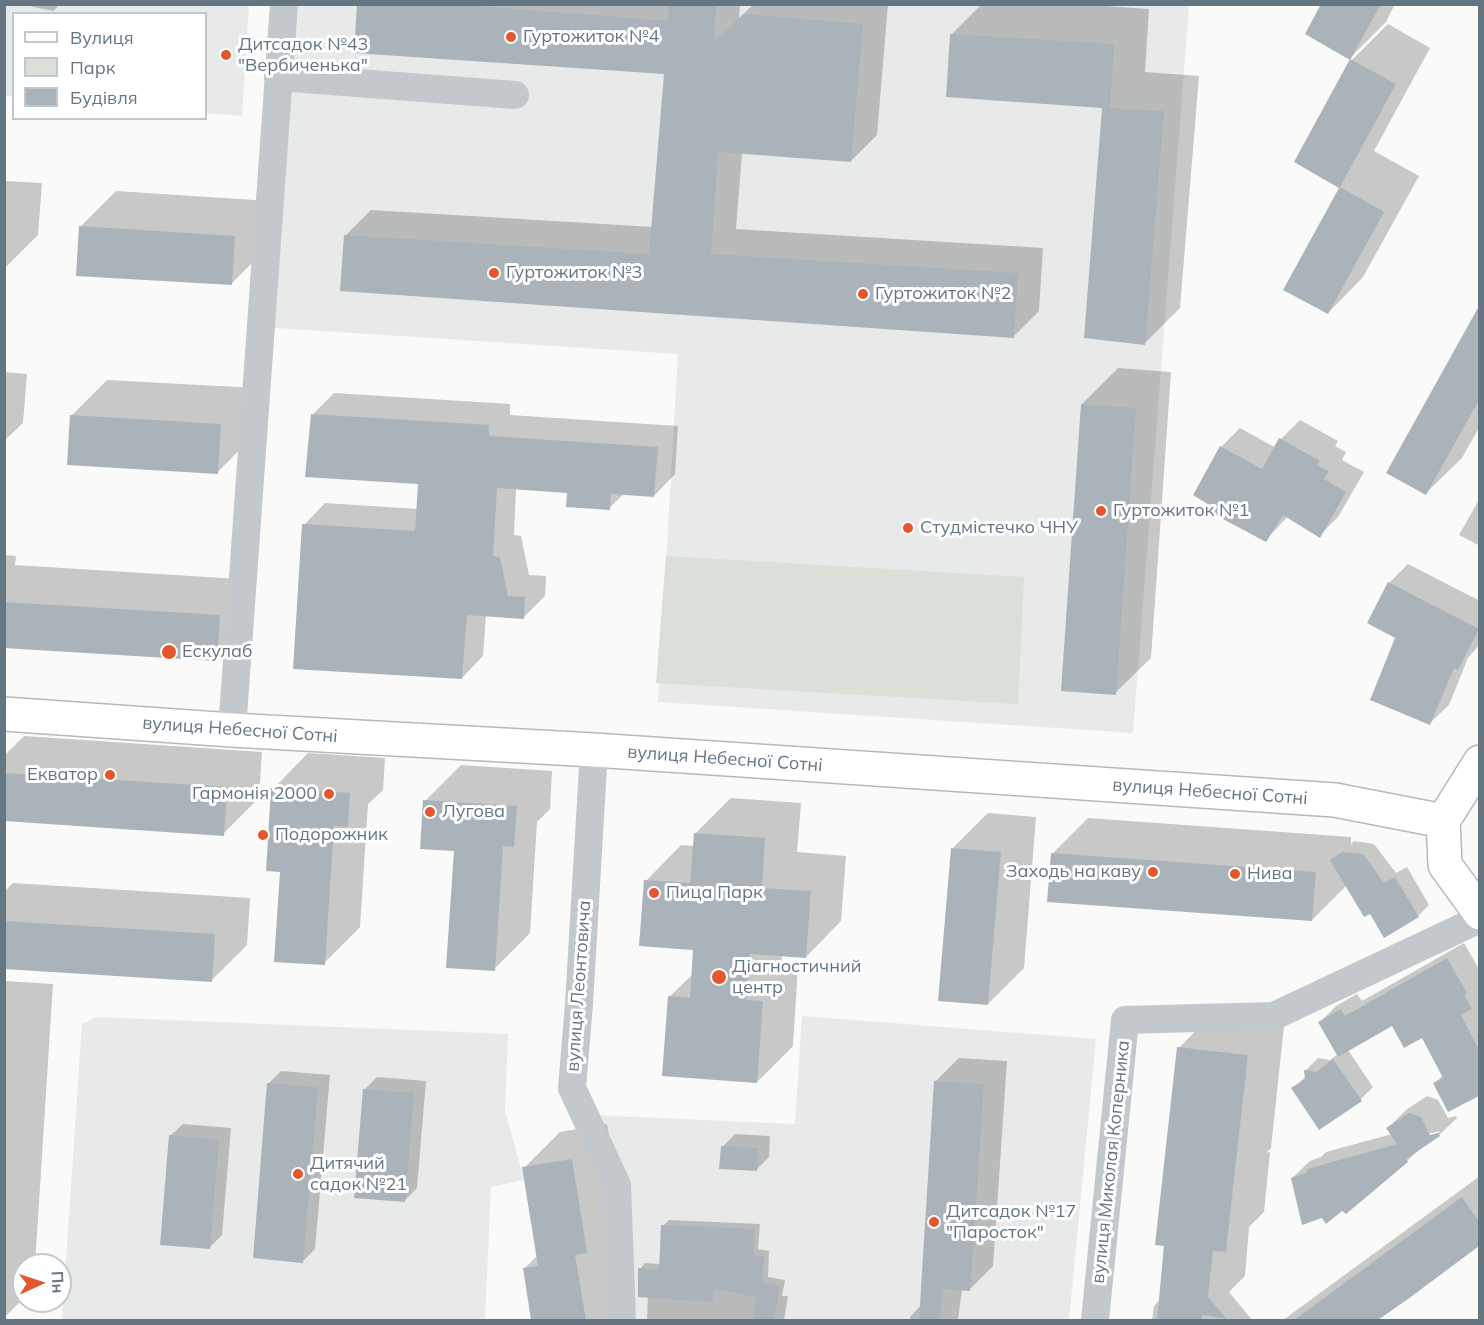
<!DOCTYPE html>
<meta charset="utf-8">
<style>
body{margin:0}
#map{position:relative;width:1484px;height:1325px;overflow:hidden;background:#fafaf8;font-family:Mulish,sans-serif}
canvas{display:block}
.frame{position:absolute;inset:0;border:6px solid #657683;pointer-events:none}
.legend{position:absolute;left:12px;top:12px;width:195px;height:108px;box-sizing:border-box;background:#fff;border:2px solid #c1c8cd;margin:0;padding:8px 10px;list-style:none;font-size:18px;color:#657683}
.legend li{display:flex;align-items:center;gap:12px;height:30px}
.legend b{width:30px;border:2px solid #c1c8cd}
.north{position:absolute;left:12px;top:1253px;width:60px;height:60px;box-sizing:border-box;background:#fff;border:2px solid #c1c8cd;border-radius:50%;rotate:87deg;font-size:16px;font-weight:700;line-height:24px;text-align:center;color:#657683}
.north::after{content:'';display:block;margin:auto;width:21px;height:27px;background:#e4572e;clip-path:polygon(50% 0,100% 100%,50% 72%,0 100%)}
</style>
<div id="map">
<canvas width="1484" height="1325"></canvas>
<div class="frame"></div>
<ul class="legend">
<li><b style="height:8px;background:#fff"></b>Вулиця</li>
<li><b style="height:16px;background:#dadfd7"></b>Парк</li>
<li><b style="height:16px;background:#aab3b9"></b>Будівля</li>
</ul>
<div class="north">Пн</div>
</div>
<script>
const ctx = document.querySelector('canvas').getContext('2d');
ctx.lineJoin = 'round';
function fill(path, color) {
  ctx.fillStyle = color;
  ctx.fill(path, 'evenodd');
}
function trace(path, color, width, dash) {
  ctx.strokeStyle = color;
  ctx.lineWidth = width;
  ctx.lineCap = dash ? 'butt' : 'round';
  ctx.setLineDash(dash || []);
  ctx.stroke(path);
}
function write(font, color, halo, rows, align = 'center') {
  ctx.font = font + ' Mulish,sans-serif';
  ctx.lineWidth = 6;
  ctx.setLineDash([]);
  ctx.textBaseline = 'middle';
  ctx.strokeStyle = halo;
  ctx.fillStyle = color;
  for (const [text, x, y, turn = 0] of rows) {
    ctx.save();
    ctx.translate(x, y);
    ctx.rotate((+turn || 0) * Math.PI / 180);
    ctx.textAlign = isNaN(turn) ? turn : align;
    if (halo) ctx.strokeText(text, 0, 0);
    ctx.fillText(text, 0, 0);
    ctx.restore();
  }
}
fill(new Path2D(`
 M1158,4L1189,6L1133,733L658,702L678,354L261,327L285,5Z
 M4,5H249L242,116L206,113V14H14L13,97L5,96Z
 M802,1016L1096,1039L1069,1320H625L592,1115L795,1124Z
 M97,1017L508,1034L505,1110L524,1180L491,1187L485,1320H62L82,1024Z`), '#e8e9e9');
fill(new Path2D(`
 M666,556L1024,577L1018,704L656,683Z`), '#dadfd7');
fill(new Path2D(`
 M20,4H60L53,11Z
 M358,4H740L739,18L754,4H888L877,135L851,161L742,153L736,229L1043,248L1039,311L1014,336L345,236L371,210L653,227L665,73Z
 M982,4H1078L1149,9L1145,72L1199,76L1180,308L1144,344L1103,106L951,35Z
 M1323,4H1395L1386,22L1350,58Z
 M1388,24L1430,48L1374,151L1419,176L1363,277L1328,313L1285,289L1341,187L1296,161L1352,60Z
 M4,181L42,183L38,235L4,269Z
 M116,191L270,201L267,248L231,284L80,227Z
 M1480,316V426L1462,458L1426,493L1471,325Z
 M1118,368L1171,372L1151,658L1115,693L1082,404Z
 M4,372L27,374L23,423L4,441Z
 M107,380L256,388L253,436L218,472L71,416Z
 M334,393L510,404V415L678,426L675,474L654,496L624,494L609,508L568,491L516,488L514,535L521,536L529,575L546,576L545,596L523,618L486,615L483,656L462,678L304,525L325,503L418,509L419,483L313,414Z
 M1300,420L1338,441L1335,446L1346,452L1342,460L1364,472L1338,517L1319,536L1288,516L1266,540L1221,447L1240,428L1276,448L1281,439Z
 M1480,498V546L1459,535Z
 M4,555L16,556L15,565L255,580L252,624L217,659L4,646Z
 M1408,564L1480,601V644L1468,658L1449,705L1430,723L1397,637L1389,583Z
 M24,736L262,752L259,798L223,834L4,820V756Z
 M308,753L385,758L383,790L368,804L360,927L324,963L282,871L273,789Z
 M461,765L552,771L550,809L537,822L530,933L494,969L455,849L425,801Z
 M731,798L801,803L797,852L846,856L841,921L806,957L782,955L781,965L798,966L793,1046L757,1082L669,997L693,974L694,949L646,881L681,845L694,846L695,834Z
 M988,813L1036,817L1024,968L988,1004L953,848Z
 M1088,818L1351,837V844L1354,841L1374,844L1396,873L1407,867L1429,905L1418,916L1370,912L1347,885L1312,920L1052,854Z
 M13,883L250,898L247,945L211,981L4,967V892Z
 M1464,943L1480,971L1478,1001L1480,1004V1094L1449,1110L1435,1083L1443,1075L1422,1036L1392,1024L1348,1050L1373,1087L1361,1099L1293,1089L1306,1076V1070L1318,1058L1330,1060L1338,1054L1320,1022L1336,1006L1357,994L1362,1001Z
 M5,981L53,984L35,1265H24V1298L4,1318Z
 M1217,1009L1285,1017L1271,1148L1266,1153L1270,1152L1264,1212L1249,1227L1245,1276L1229,1292L1252,1320H1152L1154,1306L1160,1299L1179,1048Z
 M959,1058L1007,1061L993,1266L970,1289H962L958,1320H910V1317L921,1305L936,1081Z
 M281,1071L330,1075L315,1249L303,1261L268,1084Z
 M377,1077L426,1081L417,1188L405,1200L365,1089Z
 M1427,1096L1438,1100L1448,1118L1456,1116L1457,1118L1439,1135L1422,1147L1407,1161L1292,1178L1310,1161L1321,1157L1326,1152L1392,1134L1388,1128L1406,1110ZM1440,1131L1436,1135H1423Z
 M183,1124L231,1128L222,1235L210,1247L170,1136Z
 M607,1124L622,1216L611,1320H530L533,1318L524,1269L538,1255L524,1168L560,1132Z
 M735,1134L770,1136L769,1157L756,1170L722,1147Z
 M1480,1176V1245L1376,1320H1283Z
 M669,1220L760,1224L758,1249L769,1251L768,1277L785,1280L782,1296H788L784,1320H647L648,1296L640,1269L645,1263L661,1264L663,1226Z`), '#0003');
fill(new Path2D(`
 M357,4H453L668,21L669,4H716L714,41L744,14L863,24L851,162L718,152L711,254L1018,273L1014,338L340,291L344,235L649,254L664,74L354,53Z
 M1321,4H1381L1350,60L1305,34Z
 M950,34L1114,44L1110,108L1164,111L1145,345L1084,338L1102,108L946,97Z
 M1350,59L1396,84L1340,187L1384,212L1328,314L1283,290L1339,188L1294,162Z
 M79,226L235,236L232,285L76,276Z
 M1479,306V400L1426,495L1386,473Z
 M1081,404L1136,408L1116,695L1061,691Z
 M311,414L489,425V436L658,447L654,497L611,494L610,510L566,507L567,493L497,488L493,556L500,557L508,596L525,597L524,619L467,615L462,679L293,669L302,524L415,531L418,484L305,477Z
 M70,415L221,424L218,474L67,465Z
 M1279,438L1320,461L1317,465L1329,471L1324,479L1346,492L1320,538L1283,515L1266,542L1208,511L1211,506L1193,495L1220,446L1262,469Z
 M1388,582L1479,629L1458,670L1454,668L1430,725L1370,700L1395,638L1367,623Z
 M4,602L220,615L217,661L4,648Z
 M4,773L227,787L224,836L4,821Z
 M271,788L350,793L348,827L334,826L325,965L274,962L280,872L266,871Z
 M423,800L517,806L514,847L503,846L495,971L446,968L454,851L420,849Z
 M694,833L765,838L762,888L811,891L806,958L750,954L746,1000L763,1001L757,1083L662,1076L668,996L690,998L693,950L639,946L644,880L690,883Z
 M951,848L1001,852L988,1005L938,1001Z
 M1342,852L1363,854L1384,883L1395,877L1419,917L1384,938L1370,914L1364,917L1330,860Z
 M1051,853L1316,872L1312,921L1047,902Z
 M4,921L215,934L212,982L4,969Z
 M1447,958L1467,993L1464,995L1472,1009L1461,1015L1479,1050V1096L1448,1112L1433,1083L1443,1078L1422,1038L1404,1048L1392,1026L1338,1057L1318,1022L1341,1009L1345,1016Z
 M1177,1047L1248,1055L1233,1188L1230,1190L1233,1189L1226,1252L1213,1251L1208,1297L1227,1319L1202,1315V1320H1157L1164,1246L1155,1245Z
 M1333,1059L1362,1101L1319,1130L1291,1088L1305,1079L1304,1070L1316,1072Z
 M934,1081L984,1084L970,1291L943,1289L939,1320H919Z
 M267,1083L318,1087L303,1263L253,1258Z
 M363,1089L414,1093L405,1202L354,1198Z
 M1409,1113L1421,1117L1430,1135L1438,1133L1440,1136L1406,1159L1408,1162L1346,1214L1342,1211L1326,1224L1322,1218L1302,1225L1291,1178L1307,1172V1169L1397,1144L1386,1128Z
 M169,1135L219,1140L210,1249L160,1245Z
 M721,1146L758,1148L757,1171L719,1169Z
 M572,1159L587,1253L575,1255L586,1320H531L523,1268L538,1266L522,1167Z
 M1462,1197L1479,1222V1246L1408,1299L1378,1320H1294Z
 M661,1225L755,1229L753,1255L764,1256L762,1283L780,1286L774,1320H753L756,1297L714,1289L713,1302L638,1297V1268L659,1270Z`), '#aab3b9');
const secondary = new Path2D(`
 M4,714L232,730L594,750L1335,800L1443,821
 M1480,762L1443,821L1445,865L1480,913`);
trace(secondary, '#b3babf', 36);
trace(new Path2D(`
 M278,77L515,95
 M232,730L284,4
 M594,750L579,1004L572,1088L617,1185L622,1320
 M1095,1320L1125,1020L1274,1016L1480,919`), '#c3c8cc', 28);
trace(secondary, '#fff', 33);
for (const [x, y, r, color] of [
 [511,37,6,"#e4572e"],
 [226,55,6,"#e4572e"],
 [494,273,6,"#e4572e"],
 [863,294,6,"#e4572e"],
 [1101,511,6,"#e4572e"],
 [908,528,6,"#e4572e"],
 [169,652,8,"#e4572e"],
 [110,775,6,"#e4572e"],
 [329,794,6,"#e4572e"],
 [430,812,6,"#e4572e"],
 [263,835,6,"#e4572e"],
 [1153,872,6,"#e4572e"],
 [1235,874,6,"#e4572e"],
 [654,893,6,"#e4572e"],
 [719,977,8,"#e4572e"],
 [298,1174,6,"#e4572e"],
 [934,1222,6,"#e4572e"]
]) {
  const dot = new Path2D();
  dot.arc(x, y, r, 0, 2 * Math.PI);
  ctx.fillStyle = color;
  ctx.fill(dot);
  trace(dot, '#fff', 2);
}
write('18px', '#657683', '#fff', [
 ["Гуртожиток №4",523,37],
 ["Дитсадок №43",238,45],
 ["\"Вербиченька\"",238,66],
 ["Гуртожиток №3",506,273],
 ["Гуртожиток №2",875,294],
 ["Гуртожиток №1",1113,511],
 ["Студмістечко ЧНУ",920,528],
 ["Ескулаб",182,652],
 ["Екватор",98,775,"right"],
 ["Гармонія 2000",317,794,"right"],
 ["Лугова",442,812],
 ["Подорожник",275,835],
 ["Заходь на каву",1141,872,"right"],
 ["Нива",1247,874],
 ["Пица Парк",666,893],
 ["Діагностичний",732,967],
 ["центр",732,988],
 ["Дитячий",310,1164],
 ["садок №21",310,1185],
 ["Дитсадок №17",946,1212],
 ["\"Паросток\"",946,1233]
], 'left');
write('18px', '#657683', '#fff', [
 ["вулиця Небесної Сотні",240,730,4],
 ["вулиця Небесної Сотні",725,759,4],
 ["вулиця Небесної Сотні",1210,792,4],
 ["вулиця Леонтовича",579,986,-86],
 ["вулиця Миколая Коперника",1111,1162,-84]
]);
</script>
